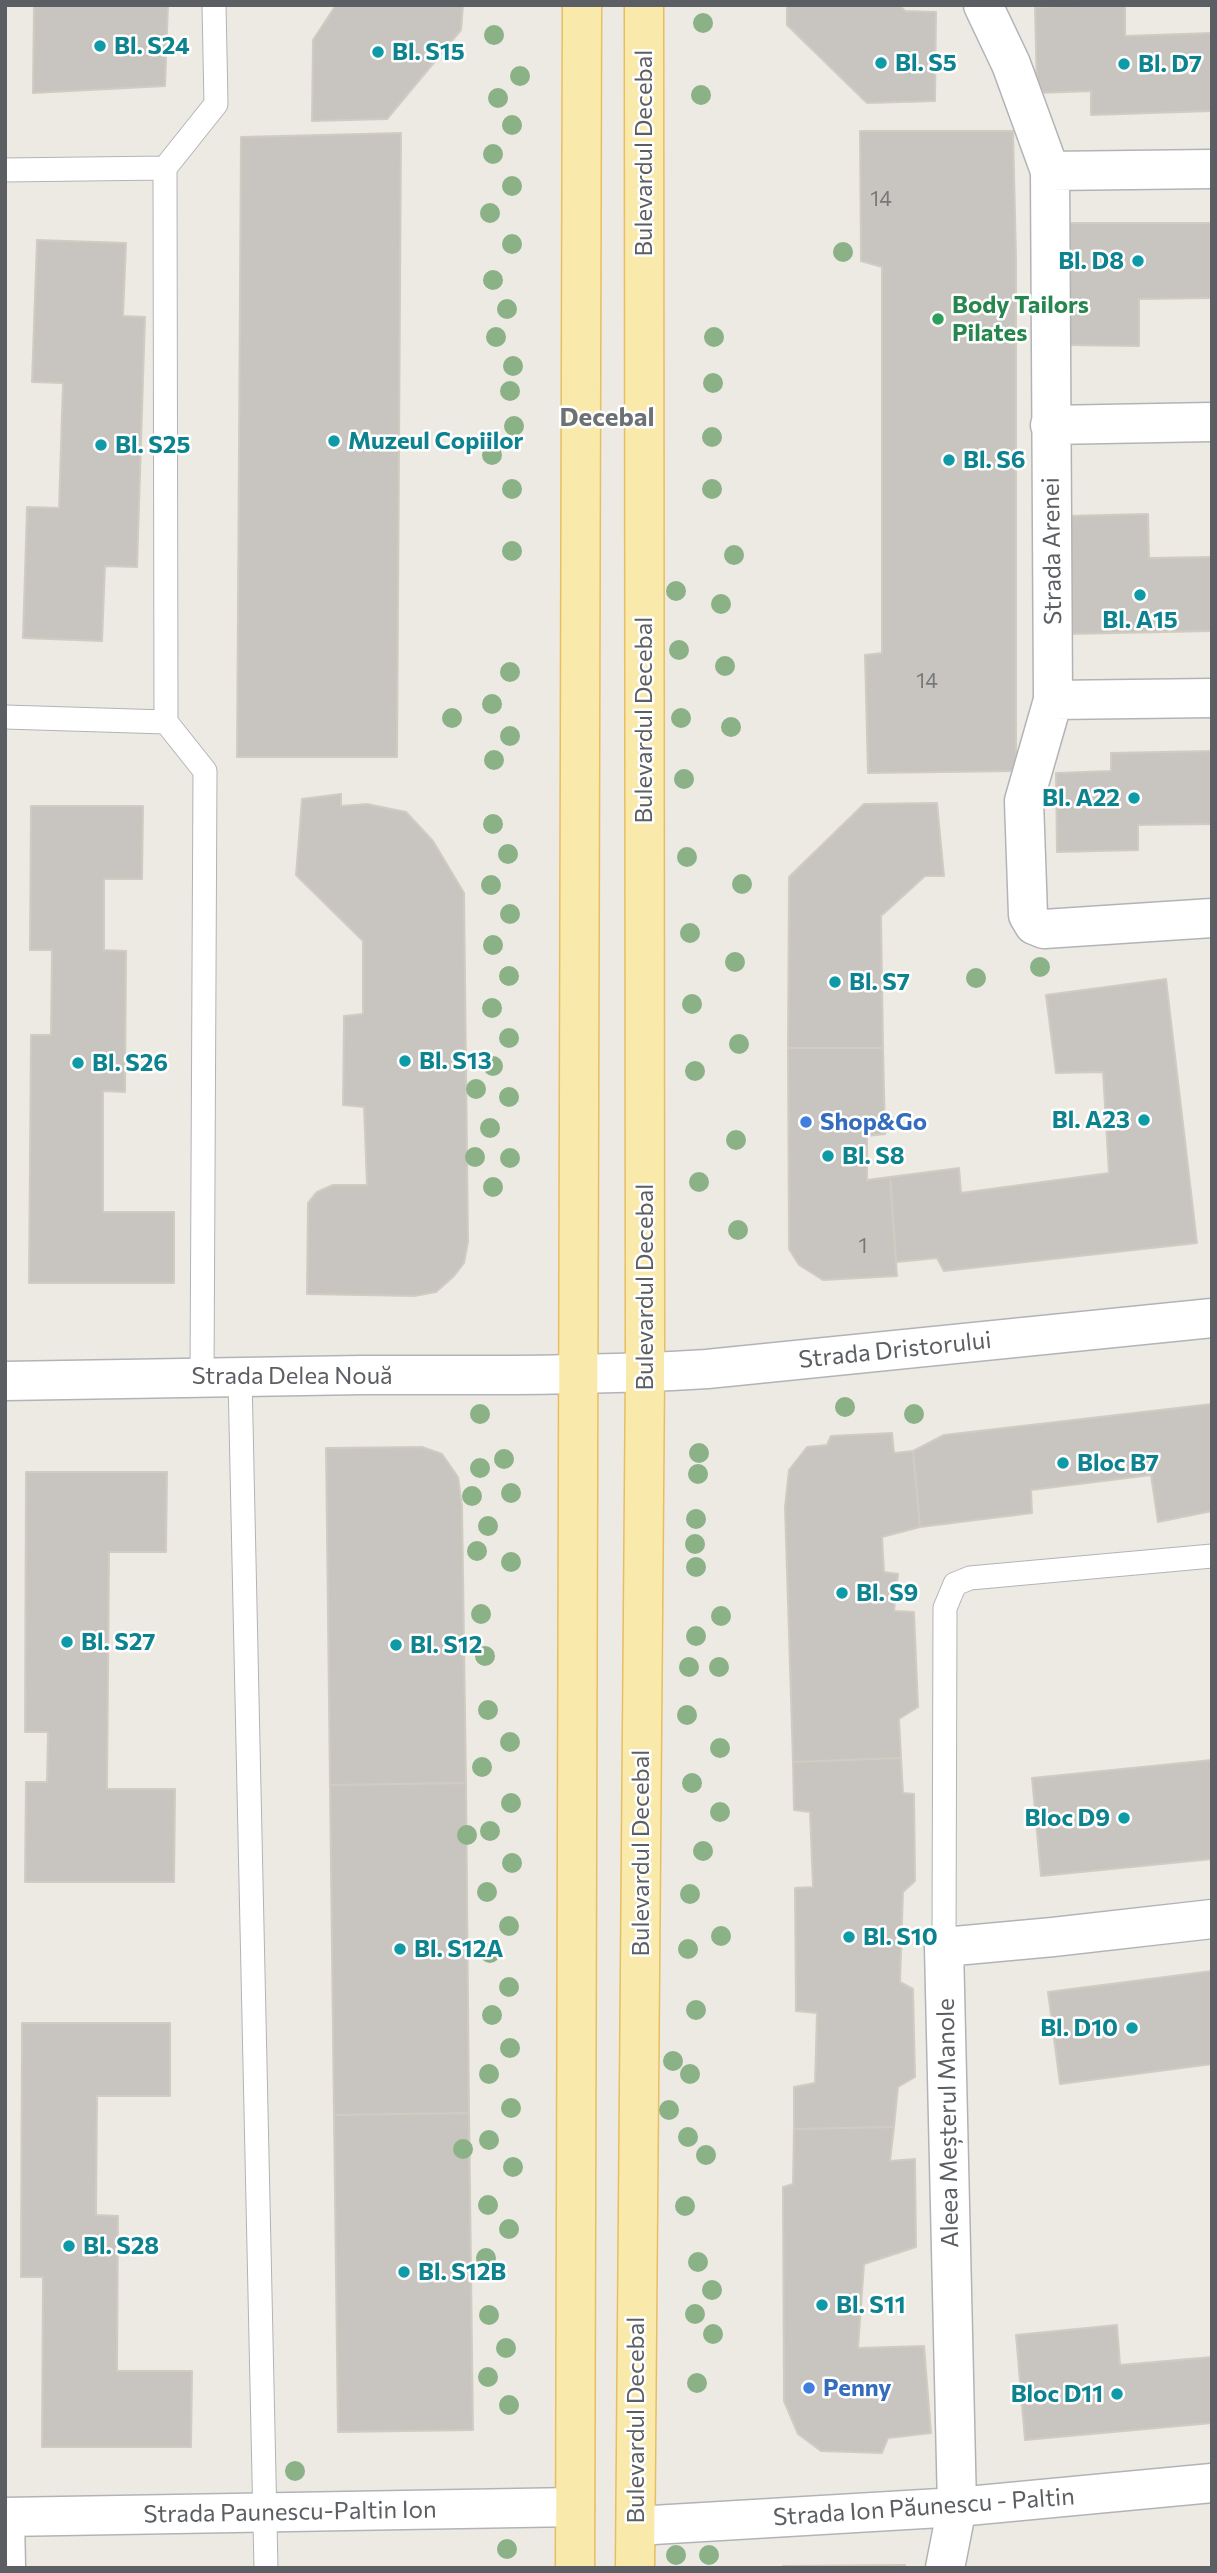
<!DOCTYPE html>
<meta charset="utf-8">
<style>
body{margin:0}
#map{position:relative;width:1217px;height:2573px;overflow:hidden;background:#edeae3;font-family:Commissioner,sans-serif}
canvas{display:block}
.frame{position:absolute;inset:0;border:7px solid #5b5f63;pointer-events:none}
</style>
<div id="map">
<canvas width="1217" height="2573"></canvas>
<div class="frame"></div>
</div>
<script>
const ctx = document.querySelector('canvas').getContext('2d');
ctx.lineJoin = 'round';
function fill(path, color) {
  ctx.fillStyle = color;
  ctx.fill(path, 'evenodd');
}
function trace(path, color, width, dash) {
  ctx.strokeStyle = color;
  ctx.lineWidth = width;
  ctx.lineCap = dash ? 'butt' : 'round';
  ctx.setLineDash(dash || []);
  ctx.stroke(path);
}
function write(font, color, halo, rows, align = 'center') {
  ctx.font = font + ' Commissioner,sans-serif';
  ctx.lineWidth = 5;
  ctx.setLineDash([]);
  ctx.textBaseline = 'middle';
  ctx.strokeStyle = halo;
  ctx.fillStyle = color;
  for (const [text, x, y, turn = 0] of rows) {
    ctx.save();
    ctx.translate(x, y);
    ctx.rotate((+turn || 0) * Math.PI / 180);
    ctx.textAlign = isNaN(turn) ? turn : align;
    if (halo) ctx.strokeText(text, 0, 0);
    ctx.fillText(text, 0, 0);
    ctx.restore();
  }
}
const building = new Path2D(`
 M34,5H168L165,86L33,93Z
 M336,5H463L461,30L387,119L312,121L313,40Z
 M787,5H899L905,11L936,12L935,101L867,103L787,25Z
 M1125,5V36L1212,33V111L1091,115V91L1037,93L1035,7Z
 M860,131H1013L1016,258V771L868,773L865,655L882,653V267L861,261Z
 M401,133L397,757H237L241,137Z
 M1065,223H1212V298L1139,299V346L1065,345Z
 M37,240L126,243L123,316L145,317L137,567L105,566L102,641L23,638L27,507L59,508L63,383L32,382Z
 M1148,514L1149,558L1212,557V631L1069,634L1067,516Z
 M1212,751V824L1138,825V850L1057,852L1056,773L1111,771V753Z
 M341,794V806L367,804L406,812L433,841L464,893L468,1242L464,1263L454,1276L436,1292L414,1296L307,1294L308,1203L317,1192L333,1185H367L364,1107L343,1105L344,1016L363,1014V941L296,875L302,799Z
 M937,803L944,876H925L881,916L883,1048H788L789,877L864,804Z
 M31,806H143L142,879H104V950L126,951L125,1092L103,1091V1212H174V1283H29L31,1035H51L52,950H30Z
 M1166,979L1197,1243L944,1271L937,1258L896,1262L890,1177L959,1168L961,1193L1109,1173L1103,1072L1056,1073L1046,995Z
 M788,1048H883L885,1134L867,1136V1180L890,1177L897,1276L823,1280L799,1265L789,1249Z
 M1212,1404V1511L1158,1522L1151,1475L1031,1490L1032,1513L920,1527L913,1451L944,1435Z
 M892,1433L894,1453L913,1451L920,1527L882,1537L884,1572L898,1574L894,1611L914,1612L918,1707L899,1719L901,1758L793,1762L785,1507L789,1470L807,1447L827,1445L831,1436Z
 M422,1447L442,1454L458,1477L462,1506L466,1783L330,1785L326,1448Z
 M26,1472H167L166,1552H109L107,1789H175L174,1882H25L26,1782H47L48,1732H25Z
 M901,1758L903,1793L914,1794L915,1881L903,1892L900,1982L913,1989L915,2077L898,2087L894,2127L794,2129V2087L815,2083L817,2013L796,2011L795,1888L813,1887L810,1812L794,1810L793,1762Z
 M1212,1760V1859L1041,1876L1032,1778Z
 M466,1783L469,2113L334,2115L330,1785Z
 M1212,1971V2064L1060,2084L1048,1992Z
 M22,2023H170V2096H97L96,2215L118,2216L117,2371H192L191,2447H42L43,2277H21Z
 M469,2113L473,2430L338,2432L334,2115Z
 M894,2127L890,2161L915,2159L916,2247L864,2264L858,2348L924,2346L931,2433L888,2438L882,2453L821,2451L798,2434L784,2401L783,2187L793,2184L794,2129Z
 M1117,2325L1120,2365L1212,2357V2423L1025,2440L1016,2335Z
 M905,2565V2568H783V2566Z`);
fill(building, '#c8c5c0');
trace(building, '#d1ccc2', 2);
const service = new Path2D(`
 M5,170L165,168
 M5,717L166,722
 M202,1376L205,771L166,722L165,168L216,104L214,5
 M240,1377L266,2568
 M944,1947L945,1608L955,1584L970,1578L1212,1556`);
const minor = new Path2D(`
 M983,5L1011,64L1050,171L1053,700L1024,801L1028,915L1034,925L1044,929L1212,918
 M1050,171L1212,169
 M1050,425L1212,422
 M1053,700L1212,698
 M5,2517L575,2507
 M5,2517L6,2568
 M636,2526L957,2507L1212,2483
 M945,2568L957,2507L944,1947L1053,1937L1212,1919`);
const tertiary = new Path2D(`
 M5,1381C124,1378 243,1376 362,1375C477,1375 592,1376 707,1369L1212,1318`);
const primary = new Path2D(`
 M575,2568L582,5
 M635,2568L645,1373L644,5`);
trace(service, '#b1b4b7', 25);
trace(minor, '#b1b4b7', 41);
trace(tertiary, '#b1b4b7', 41);
trace(primary, '#e7be62', 41);
trace(service, '#fff', 23);
trace(minor, '#fff', 38);
trace(tertiary, '#fff', 38);
trace(primary, '#f9eaac', 38);
ctx.fillStyle = '#8bb187';
for (const [x, y] of [
 [703,23],
 [494,35],
 [520,76],
 [701,95],
 [498,98],
 [512,125],
 [493,154],
 [512,186],
 [490,213],
 [512,244],
 [843,252],
 [493,280],
 [507,309],
 [496,337],
 [714,337],
 [513,366],
 [713,383],
 [510,391],
 [514,426],
 [712,437],
 [492,455],
 [512,489],
 [712,489],
 [512,551],
 [734,555],
 [676,591],
 [721,604],
 [679,650],
 [725,666],
 [510,672],
 [492,704],
 [452,718],
 [681,718],
 [731,727],
 [510,736],
 [494,760],
 [684,779],
 [493,824],
 [508,854],
 [687,857],
 [742,884],
 [491,885],
 [510,914],
 [690,933],
 [493,945],
 [735,962],
 [1040,967],
 [509,976],
 [976,978],
 [692,1004],
 [492,1008],
 [509,1038],
 [739,1044],
 [493,1066],
 [695,1071],
 [476,1089],
 [509,1097],
 [490,1128],
 [736,1140],
 [475,1157],
 [510,1158],
 [699,1182],
 [493,1187],
 [738,1230],
 [845,1407],
 [480,1414],
 [914,1414],
 [699,1453],
 [504,1459],
 [480,1468],
 [698,1474],
 [511,1493],
 [472,1496],
 [696,1519],
 [488,1526],
 [695,1544],
 [477,1551],
 [511,1562],
 [696,1567],
 [481,1614],
 [721,1616],
 [696,1636],
 [485,1656],
 [689,1667],
 [719,1667],
 [488,1710],
 [687,1715],
 [510,1742],
 [720,1748],
 [482,1767],
 [692,1783],
 [511,1803],
 [720,1812],
 [490,1831],
 [467,1835],
 [703,1851],
 [512,1863],
 [487,1892],
 [690,1894],
 [509,1926],
 [721,1936],
 [688,1949],
 [490,1953],
 [509,1987],
 [696,2010],
 [492,2015],
 [510,2048],
 [673,2061],
 [489,2074],
 [690,2074],
 [511,2108],
 [669,2110],
 [688,2137],
 [489,2140],
 [463,2149],
 [706,2155],
 [513,2167],
 [488,2205],
 [685,2206],
 [509,2229],
 [486,2258],
 [698,2262],
 [712,2290],
 [695,2314],
 [489,2315],
 [713,2334],
 [506,2348],
 [488,2377],
 [697,2383],
 [509,2405],
 [295,2471],
 [507,2549],
 [676,2555],
 [709,2555]
]) {
  ctx.beginPath();
  ctx.arc(x, y, 10, 0, 2 * Math.PI);
  ctx.fill();
}
for (const [x, y, r, color] of [
 [100,46,7,"#0f9aa8"],
 [378,52,7,"#0f9aa8"],
 [881,63,7,"#0f9aa8"],
 [1124,64,7,"#0f9aa8"],
 [1138,261,7,"#0f9aa8"],
 [938,319,7,"#2e9e5b"],
 [334,441,7,"#0f9aa8"],
 [101,445,7,"#0f9aa8"],
 [949,460,7,"#0f9aa8"],
 [1140,595,7,"#0f9aa8"],
 [1134,798,7,"#0f9aa8"],
 [835,982,7,"#0f9aa8"],
 [405,1061,7,"#0f9aa8"],
 [78,1063,7,"#0f9aa8"],
 [1144,1120,7,"#0f9aa8"],
 [806,1122,7,"#3f7fe0"],
 [828,1156,7,"#0f9aa8"],
 [1063,1463,7,"#0f9aa8"],
 [842,1593,7,"#0f9aa8"],
 [67,1642,7,"#0f9aa8"],
 [396,1645,7,"#0f9aa8"],
 [1124,1818,7,"#0f9aa8"],
 [849,1937,7,"#0f9aa8"],
 [400,1949,7,"#0f9aa8"],
 [1132,2028,7,"#0f9aa8"],
 [69,2246,7,"#0f9aa8"],
 [404,2272,7,"#0f9aa8"],
 [822,2305,7,"#0f9aa8"],
 [809,2388,7,"#3f7fe0"],
 [1117,2394,7,"#0f9aa8"]
]) {
  const dot = new Path2D();
  dot.arc(x, y, r, 0, 2 * Math.PI);
  ctx.fillStyle = color;
  ctx.fill(dot);
  trace(dot, '#fff', 2.5);
}
write('21px', '#76787a', null, [
 ["14",881,199],
 ["14",927,681],
 ["1",863,1246]
]);
write('bold 24px', '#0d838f', '#fff', [
 ["Bl. S24",114,46],
 ["Bl. S15",392,52],
 ["Bl. S5",895,63],
 ["Bl. D7",1138,64],
 ["Bl. D8",1124,261,"right"],
 ["Muzeul Copiilor",348,441],
 ["Bl. S25",115,445],
 ["Bl. S6",963,460],
 ["Bl. A15",1140,620,"center"],
 ["Bl. A22",1120,798,"right"],
 ["Bl. S7",849,982],
 ["Bl. S13",419,1061],
 ["Bl. S26",92,1063],
 ["Bl. A23",1130,1120,"right"],
 ["Bl. S8",842,1156],
 ["Bloc B7",1077,1463],
 ["Bl. S9",856,1593],
 ["Bl. S27",81,1642],
 ["Bl. S12",410,1645],
 ["Bloc D9",1110,1818,"right"],
 ["Bl. S10",863,1937],
 ["Bl. S12A",414,1949],
 ["Bl. D10",1118,2028,"right"],
 ["Bl. S28",83,2246],
 ["Bl. S12B",418,2272],
 ["Bl. S11",836,2305],
 ["Bloc D11",1103,2394,"right"]
], 'left');
write('24px', '#5b5f63', '#fff', [
 ["Bulevardul Decebal",644,153,-90],
 ["Strada Arenei",1052,551,-91],
 ["Bulevardul Decebal",644,720,-90],
 ["Bulevardul Decebal",645,1287,-90],
 ["Strada Dristorului",895,1350,-6],
 ["Strada Delea Nouă",292,1376],
 ["Bulevardul Decebal",641,1853,-90],
 ["Aleea Meșterul Manole",948,2123,-91],
 ["Bulevardul Decebal",636,2420,-90],
 ["Strada Ion Păunescu - Paltin",924,2507,-4],
 ["Strada Paunescu-Paltin Ion",290,2512,-1]
]);
write('bold 24px', '#27864d', '#fff', [
 ["Body Tailors",952,305],
 ["Pilates",952,333]
], 'left');
write('bold 24px', '#366cbe', '#fff', [
 ["Shop&Go",820,1122],
 ["Penny",823,2388]
], 'left');
write('bold 26px', '#6c7175', '#fff', [
 ["Decebal",607,417]
]);
</script>
